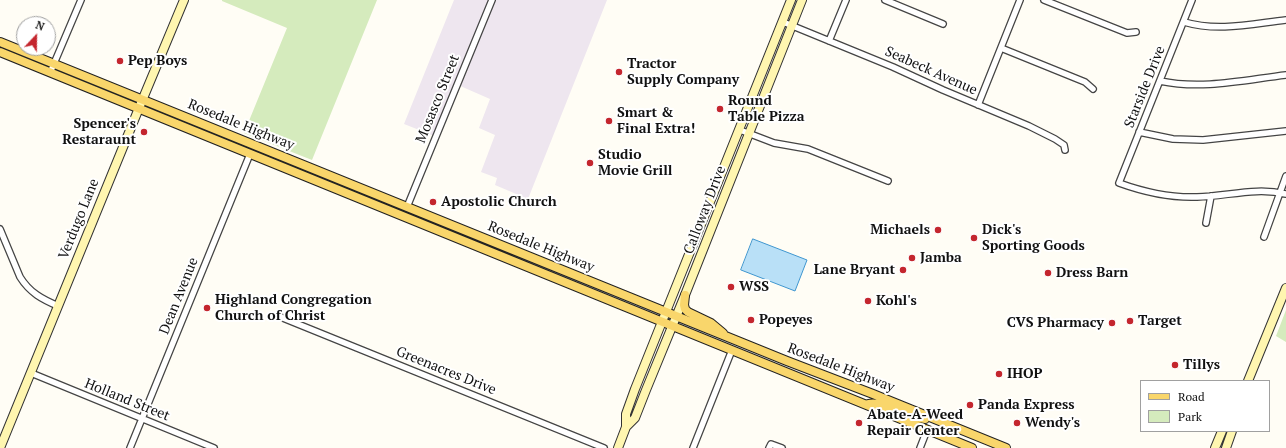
<!DOCTYPE html>
<style>
body{margin:0}
#map{position:relative;width:1286px;height:448px;overflow:hidden;background:#fffdf5;font-family:"PT Serif",serif}
canvas{display:block}
.legend{position:absolute;left:1140px;top:380px;width:130px;height:52px;box-sizing:border-box;background:#fff;border:1px solid #a0a0a0;margin:0;padding:5px 7px;list-style:none;font-size:12px;color:#111}
.legend li{display:flex;align-items:center;gap:8px;height:20px}
.legend b{width:20px;border:1px solid #a0a0a0}
.north{position:absolute;left:16px;top:16px;width:40px;height:40px;box-sizing:border-box;background:#fff;border:1px solid #a0a0a0;border-radius:50%;rotate:22deg;font-size:11px;font-weight:700;line-height:16px;text-align:center;color:#111}
.north::after{content:'';display:block;margin:auto;width:14px;height:18px;background:#c4262e;clip-path:polygon(50% 0,100% 100%,50% 72%,0 100%)}
</style>
<div id="map">
<canvas width="1286" height="448"></canvas>
<ul class="legend">
<li><b style="height:5px;background:#f9d66b"></b>Road</li>
<li><b style="height:11px;background:#d5ebbd"></b>Park</li>
</ul>
<div class="north">N</div>
</div>
<script>
const ctx = document.querySelector('canvas').getContext('2d');
ctx.lineJoin = 'round';
function fill(path, color) {
  ctx.fillStyle = color;
  ctx.fill(path, 'evenodd');
}
function trace(path, color, width, dash) {
  ctx.strokeStyle = color;
  ctx.lineWidth = width;
  ctx.lineCap = dash ? 'butt' : 'round';
  ctx.setLineDash(dash || []);
  ctx.stroke(path);
}
function write(font, color, halo, rows, align = 'center') {
  ctx.font = font + ' "PT Serif",serif';
  ctx.lineWidth = 4;
  ctx.setLineDash([]);
  ctx.textBaseline = 'middle';
  ctx.strokeStyle = halo;
  ctx.fillStyle = color;
  for (const [text, x, y, turn = 0] of rows) {
    ctx.save();
    ctx.translate(x, y);
    ctx.rotate((+turn || 0) * Math.PI / 180);
    ctx.textAlign = isNaN(turn) ? turn : align;
    if (halo) ctx.strokeText(text, 0, 0);
    ctx.fillText(text, 0, 0);
    ctx.restore();
  }
}
fill(new Path2D(`
 M454,0H607L528,199L495,185L497,178L481,172L495,135L479,128L490,99L458,85L437,137L404,124Z`), '#eee6ef');
fill(new Path2D(`
 M222,0H377L312,160L244,133L287,28L222,1Z
 M1286,310V342L1276,336Z`), '#d5ebbd');
const water = new Path2D(`
 M753,239L807,260L795,291L741,270Z`);
fill(water, '#b9e0f7');
trace(water, '#3f96cf', 1);
const street = new Path2D(`
 M885,0L943,24
 M1044,0L1127,33L1136,32
 M1192,0L1119,183C1144,192 1170,198 1197,197C1228,196 1256,187 1286,194
 M783,22L893,67L943,90L1029,126L1055,139L1064,145L1065,150
 M1184,22C1218,32 1251,24 1286,20
 M829,41L846,0
 M1001,48L1085,82L1093,89
 M50,73L81,0
 M1160,81C1202,90 1244,80 1286,75
 M978,105L1020,0
 M740,130L774,143L808,149L888,181
 M1139,132L1173,139L1203,140L1286,131
 M407,207L492,0
 M1206,223L1211,196
 M0,229L20,277C30,293 42,299 58,306
 M1264,237L1286,176
 M278,316L604,448
 M31,373L214,448
 M130,448L250,154
 M693,448L732,350
 M769,448L771,444L782,448
 M920,448L927,430`);
const secondary = new Path2D(`
 M1248,381L1286,288
 M626,427L635,418L646,390L685,295L802,0
 M0,448L139,108L184,0
 M618,448L626,427V414L635,389L791,0
 M1215,448L1222,431
 M1226,448L1232,431`);
const primary = new Path2D(`
 M0,42L787,361L873,394L1006,448
 M0,52L972,448
 M685,295L684,305L685,309L688,312L711,323L723,333
 M868,404C883,400 908,417 925,419`);
trace(street, '#444', 8);
trace(secondary, '#333', 10);
trace(primary, '#222', 10);
trace(street, '#fff', 5.5);
trace(secondary, '#fff6b0', 8);
trace(primary, '#f9d66b', 8);
for (const [x, y, r, color] of [
 [120,61,4,"#c4262e"],
 [619,72,4,"#c4262e"],
 [720,109,4,"#c4262e"],
 [609,121,4,"#c4262e"],
 [144,132,4,"#c4262e"],
 [590,163,4,"#c4262e"],
 [433,202,4,"#c4262e"],
 [938,230,4,"#c4262e"],
 [974,238,4,"#c4262e"],
 [912,258,4,"#c4262e"],
 [903,270,4,"#c4262e"],
 [1048,273,4,"#c4262e"],
 [731,287,4,"#c4262e"],
 [868,301,4,"#c4262e"],
 [207,308,4,"#c4262e"],
 [751,320,4,"#c4262e"],
 [1130,321,4,"#c4262e"],
 [1112,323,4,"#c4262e"],
 [1175,365,4,"#c4262e"],
 [999,374,4,"#c4262e"],
 [970,405,4,"#c4262e"],
 [859,423,4,"#c4262e"],
 [1017,423,4,"#c4262e"]
]) {
  const dot = new Path2D();
  dot.arc(x, y, r, 0, 2 * Math.PI);
  ctx.fillStyle = color;
  ctx.fill(dot);
  trace(dot, '#fff', 1.5);
}
write('bold 14px', '#111', '#fff', [
 ["Pep Boys",128,61],
 ["Tractor",627,64],
 ["Supply Company",627,80],
 ["Round",728,101],
 ["Table Pizza",728,117],
 ["Smart &",617,113],
 ["Final Extra!",617,129],
 ["Spencer's",136,124,"right"],
 ["Restaraunt",136,140,"right"],
 ["Studio",598,155],
 ["Movie Grill",598,171],
 ["Apostolic Church",441,202],
 ["Michaels",930,230,"right"],
 ["Dick's",982,230],
 ["Sporting Goods",982,246],
 ["Jamba",920,258],
 ["Lane Bryant",895,270,"right"],
 ["Dress Barn",1056,273],
 ["WSS",739,287],
 ["Highland Congregation",215,300],
 ["Church of Christ",215,316],
 ["Kohl's",876,301],
 ["Popeyes",759,320],
 ["Target",1138,321],
 ["CVS Pharmacy",1104,323,"right"],
 ["Tillys",1183,365],
 ["IHOP",1007,374],
 ["Panda Express",978,405],
 ["Abate-A-Weed",867,415],
 ["Repair Center",867,431],
 ["Wendy's",1025,423]
], 'left');
write('14px', '#111', '#fff', [
 ["Seabeck Avenue",931,71,24],
 ["Starside Drive",1145,87,-68],
 ["Mosasco Street",438,99,-68],
 ["Rosedale Highway",241,125,22],
 ["Calloway Drive",705,210,-69],
 ["Verdugo Lane",79,219,-68],
 ["Rosedale Highway",541,247,22],
 ["Dean Avenue",179,296,-68],
 ["Rosedale Highway",841,368,21],
 ["Greenacres Drive",446,371,22],
 ["Holland Street",127,400,22]
]);
</script>
